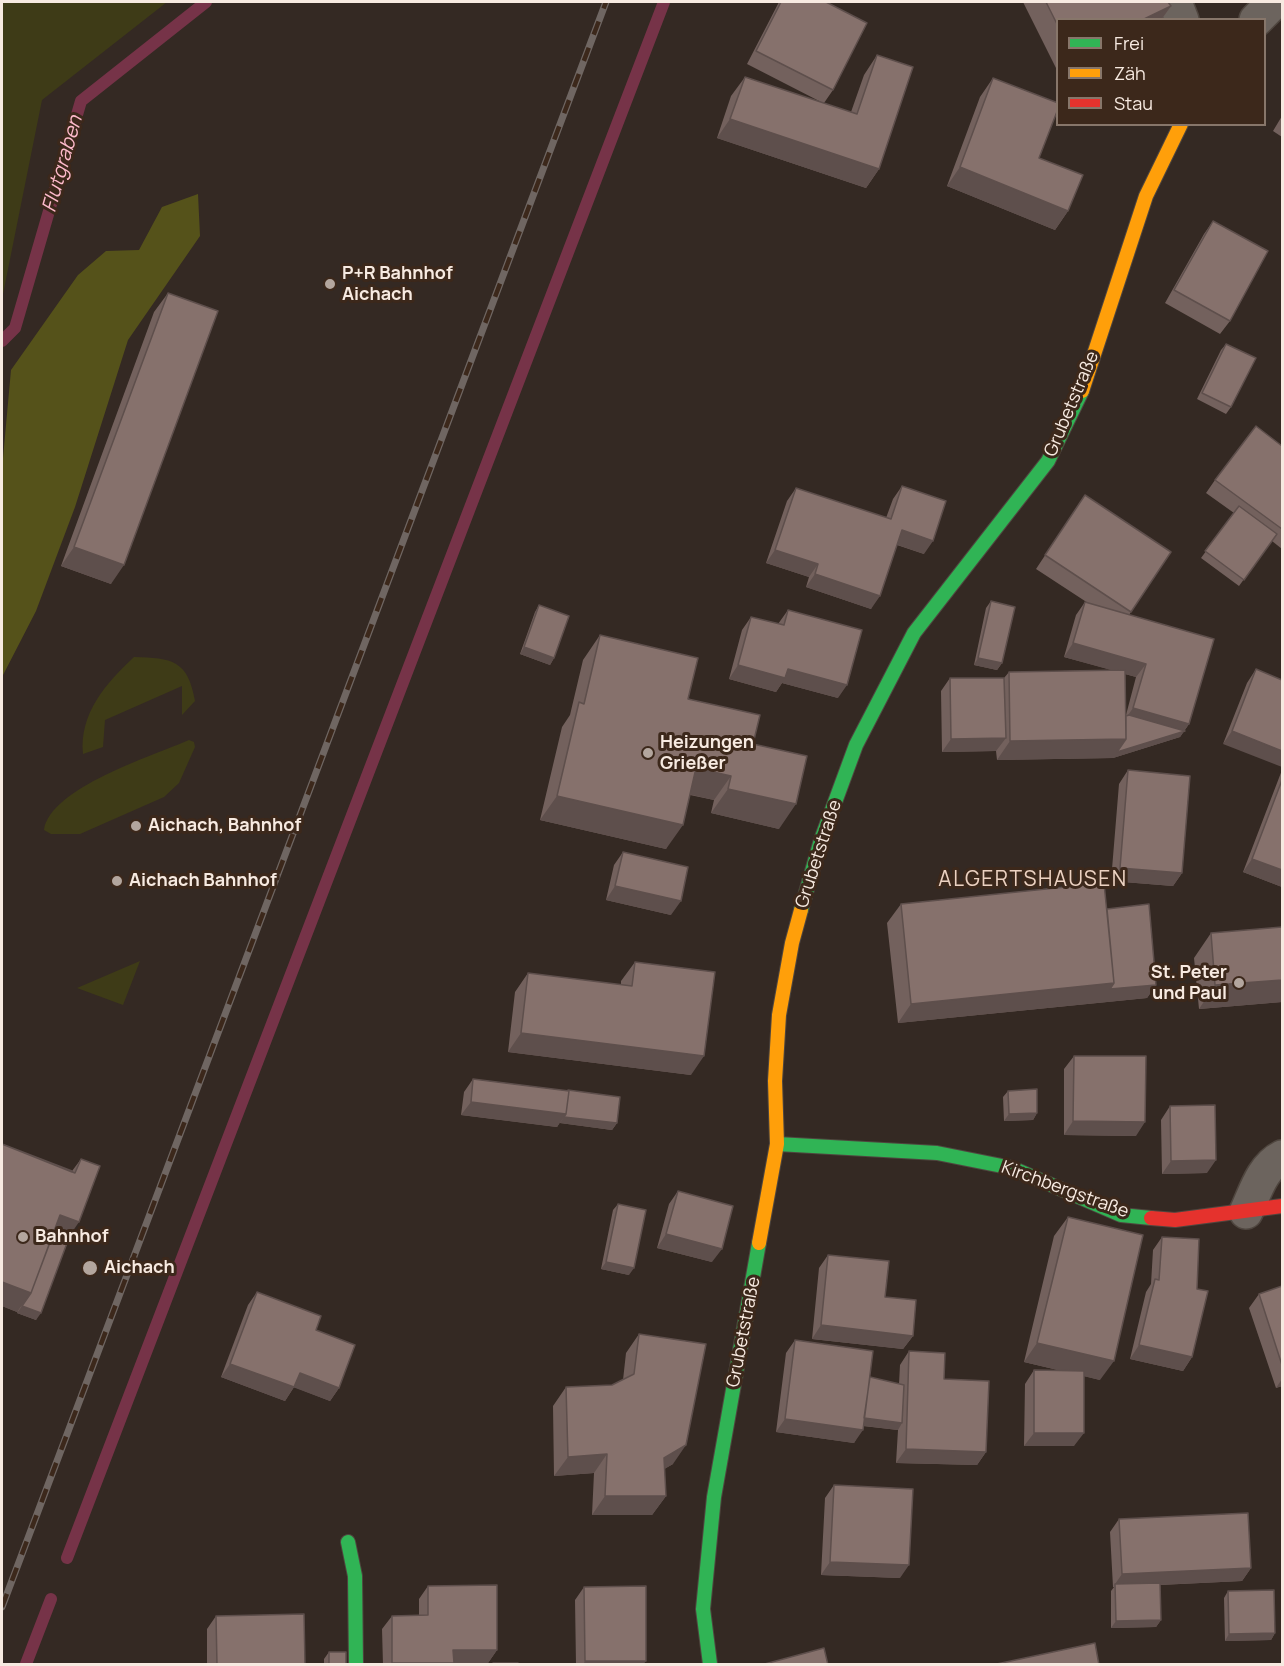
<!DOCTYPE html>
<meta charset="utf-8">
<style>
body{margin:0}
#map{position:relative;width:1284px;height:1666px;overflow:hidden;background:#342923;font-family:Manrope,sans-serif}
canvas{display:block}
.frame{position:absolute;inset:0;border:3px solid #f7eae1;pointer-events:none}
.legend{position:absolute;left:1056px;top:18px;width:210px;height:108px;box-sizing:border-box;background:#3c281b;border:2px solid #87766a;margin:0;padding:8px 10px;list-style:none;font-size:18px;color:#f7eae1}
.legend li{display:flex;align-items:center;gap:12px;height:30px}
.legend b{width:30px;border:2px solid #87766a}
</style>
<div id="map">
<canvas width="1284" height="1666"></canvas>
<div class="frame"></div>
<ul class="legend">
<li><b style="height:8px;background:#30b455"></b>Frei</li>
<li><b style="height:8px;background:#ff9f0a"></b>Zäh</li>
<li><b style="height:8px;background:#e5322d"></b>Stau</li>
</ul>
</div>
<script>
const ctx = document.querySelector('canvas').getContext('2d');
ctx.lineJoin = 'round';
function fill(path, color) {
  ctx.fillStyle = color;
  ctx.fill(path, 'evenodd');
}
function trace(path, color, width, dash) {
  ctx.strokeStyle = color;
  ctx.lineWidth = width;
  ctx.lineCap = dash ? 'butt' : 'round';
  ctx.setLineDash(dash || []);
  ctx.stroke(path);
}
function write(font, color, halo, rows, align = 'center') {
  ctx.font = font + ' Manrope,sans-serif';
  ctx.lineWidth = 6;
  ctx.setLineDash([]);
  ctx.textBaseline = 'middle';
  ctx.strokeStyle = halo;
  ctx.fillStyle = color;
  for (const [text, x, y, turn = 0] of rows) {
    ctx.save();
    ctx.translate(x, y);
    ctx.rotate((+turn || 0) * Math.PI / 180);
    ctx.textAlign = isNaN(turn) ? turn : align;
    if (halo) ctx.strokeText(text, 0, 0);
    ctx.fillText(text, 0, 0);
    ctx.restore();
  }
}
fill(new Path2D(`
 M2,2H167L42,100L2,299Z
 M134,657C172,658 188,660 195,701L182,715V686L105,720L103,747L83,754C79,714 106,683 134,657Z
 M189,740L194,742L195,747L179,783L164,797L80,834H51L44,830C50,788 152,756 189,740Z
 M140,961L123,1005L77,988Z`), '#3e3b17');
fill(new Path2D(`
 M198,194L200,236L128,340L75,507L36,611L2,677V469L11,370L78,275L106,251L139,250L162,207Z`), '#55521a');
trace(new Path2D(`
 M2,341L15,328L81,101L206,2
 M67,1558L664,2
 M26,1664L51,1599`), '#763348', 12);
const street = new Path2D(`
 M1175,2L1182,20
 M1256,20L1274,2
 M1246,1212C1255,1193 1262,1167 1282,1157`);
const fast = new Path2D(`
 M801,910L821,840L856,745L914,633L1048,461L1082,391
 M777,1144L937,1153L1012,1168L1121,1215L1151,1218
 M348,1542L355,1576L356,1664
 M710,1664L703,1609L714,1497L759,1243`);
const slow = new Path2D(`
 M1082,391L1146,196L1181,124
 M759,1243L777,1144L775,1081L779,1015L792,943L801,910`);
const jam = new Path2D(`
 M1151,1218L1175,1220L1282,1206`);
trace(street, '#4f463f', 36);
trace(fast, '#4f463f', 16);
trace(slow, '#4f463f', 16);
trace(jam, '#4f463f', 16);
trace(street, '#6c645e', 33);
trace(fast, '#30b455', 14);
trace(slow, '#ff9f0a', 14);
trace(jam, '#e5322d', 14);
const rail = new Path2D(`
 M2,1607L606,2`);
trace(rail, '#6f6662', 7);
trace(rail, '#3c281b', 4.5, [14]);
fill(new Path2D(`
 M779,2H826L833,90L824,103L851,112L864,75L877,55L879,169L866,188L717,138L731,96L745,77L821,102L747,64Z
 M1023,2H1168L1171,6L1161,20H1058V72Z
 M993,78L1068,211L1055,230L947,186L980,97Z
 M1282,116V137L1273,131Z
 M1213,221L1230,321L1220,334L1165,303L1204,234Z
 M168,293L111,584L61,566L154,312Z
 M1226,344L1231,407L1226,414L1197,399L1221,350Z
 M1282,446V549L1272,541L1239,586L1201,558L1234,513L1206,493L1215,480Z
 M902,486L924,554L897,545L871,609L806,587L809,577L766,563L787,501L796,488L886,518L893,499Z
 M1085,495L1171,552L1129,615L1189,724L1180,737L1113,758L997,760L996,751L942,752L941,691L950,678H1004L1009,672L1112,670L1064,657L1076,615L1085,602L1088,603L1036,569ZM1125,674L1136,677L1126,715Z
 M991,601L1002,663L997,670L974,665L986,608Z
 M539,605L554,658L550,665L520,654L535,612Z
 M788,610L838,698L782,683L776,692L729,679L742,630L751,617L778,624Z
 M600,635L753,744L779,829L711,813L714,800L690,795L666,849L540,820L562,727L570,715L583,660Z
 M1256,669L1282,680L1223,744L1247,683Z
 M1128,770L1182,873L1173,886L1111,881L1119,784Z
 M1282,770V887L1243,872Z
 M623,852L671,915L606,900L614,865Z
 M901,904L1107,909L1156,985L1147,998L898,1023L887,923Z
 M1282,927V1002L1199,1009L1194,958L1211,933Z
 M635,962L691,1075L508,1052L515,992L528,973L621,985V981Z
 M1074,1056L1136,1136L1064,1135V1069Z
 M473,1079L617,1123L612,1130L560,1123V1122L557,1127L461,1115L464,1092Z
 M1008,1091L1037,1113L1033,1120L1004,1121L1003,1097Z
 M1170,1106L1207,1173L1162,1174L1161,1120Z
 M2,1144L72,1171L81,1159L70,1234L36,1320L17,1313L18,1311L17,1312L2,1306Z
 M678,1191L712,1262L657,1248L669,1204Z
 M618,1204L629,1275L601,1269L613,1210Z
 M1068,1217L1100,1380L1084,1376L1074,1446H1024L1025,1384L1034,1370L1062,1371L1024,1362L1054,1236Z
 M1162,1237L1192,1357L1183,1371L1130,1359L1146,1292L1151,1284L1153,1250Z
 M828,1255L885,1297L913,1336L903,1349L812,1339L819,1268Z
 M1282,1286V1386L1276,1388L1249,1308L1259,1294Z
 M257,1292L316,1330L339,1388L330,1401L294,1387L285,1401L221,1377L248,1305Z
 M639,1334L673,1464L664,1469L666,1496L652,1515H592L594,1473L554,1476L553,1406L566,1387L612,1385L623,1380L626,1353Z
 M795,1340L870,1377L899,1384L900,1365L909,1351L944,1379L986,1452L977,1465L896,1463L898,1430L863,1426L854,1443L776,1432L786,1353Z
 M834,1485L900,1578L821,1575L825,1498Z
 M1119,1519L1251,1568L1242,1581L1160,1585L1161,1620L1156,1627L1111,1628V1591L1114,1587H1113L1110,1532Z
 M428,1586L497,1650L488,1663H454L453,1665H383L382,1629L392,1616L419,1615V1599Z
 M584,1587L643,1665H576L575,1600Z
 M1228,1591L1275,1633L1271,1640L1225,1641L1224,1598Z
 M216,1616L305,1665H207V1629Z
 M329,1652L346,1665H324V1659Z`), '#73615d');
fill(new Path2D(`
 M1171,6L1161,20H1142Z
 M730,119L879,169L866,188L717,138Z
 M960,167L1068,211L1055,230L947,186Z
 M902,530L933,541L924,554L892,543Z
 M74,547L124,565L111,584L61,566Z
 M775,550L818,564L809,577L766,563Z
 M815,574L880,596L871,609L806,587Z
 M1073,643L1146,664L1136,677L1064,657Z
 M524,647L554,658L550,665L520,654Z
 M978,658L1002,663L997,670L974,665Z
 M738,665L788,669L847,685L838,698L782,683L776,692L729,679Z
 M1133,708L1189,724L1180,737L1113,758L997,760L1010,741L1171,735L1124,721Z
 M1232,731L1282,751V767L1223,744Z
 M1006,738L996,751L942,752L951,739Z
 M696,768L731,776L714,800L679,792Z
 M728,789L796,804L779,829L711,813Z
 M557,796L683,825L666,849L540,820Z
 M1252,859L1282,870V887L1243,872Z
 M1120,868L1182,873L1173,886L1111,881Z
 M615,886L681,901L671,915L606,900Z
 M1282,980V1002L1199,1009L1215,985Z
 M1114,983L1156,985L1147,998L898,1023L911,1004Z
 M521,1033L704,1056L691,1075L508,1052Z
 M471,1102L566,1114L557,1127L461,1115Z
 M1037,1113L1033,1120L1004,1121L1009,1114Z
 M564,1117L617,1123L612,1130L560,1123Z
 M1073,1121L1145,1122L1136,1136L1064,1135Z
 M1216,1160L1207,1173L1162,1174L1171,1161Z
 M60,1215L79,1222L66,1241L49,1234Z
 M666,1234L722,1249L712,1262L657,1248Z
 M606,1262L634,1268L629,1275L601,1269Z
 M2,1282L31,1293L17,1312L2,1306Z
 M22,1306L41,1313L36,1320L17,1313Z
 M821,1325L913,1336L903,1349L812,1339Z
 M1037,1343L1114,1361L1100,1380L1024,1362Z
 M1139,1345L1192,1357L1183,1371L1130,1359Z
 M230,1364L294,1387L285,1401L221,1377Z
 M300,1373L339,1388L330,1401L290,1386Z
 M1282,1379V1386L1276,1388Z
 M860,1418L902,1423L898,1430L856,1425Z
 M785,1419L863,1430L854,1443L776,1432Z
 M1034,1433H1084L1074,1446H1024Z
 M686,1445L673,1464L651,1477L664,1458Z
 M906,1449L986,1452L977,1465L896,1463Z
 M607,1454L594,1473L554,1476L568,1457Z
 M605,1496H666L652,1515H592Z
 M830,1562L909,1565L900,1578L821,1575Z
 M1251,1568L1242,1581L1115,1587V1584L1113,1587L1122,1574Z
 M1161,1620L1156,1627L1111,1628L1116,1621Z
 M1275,1633L1271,1640L1225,1641L1229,1634Z
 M453,1650H497L488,1663H454L453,1665H391L392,1663Z
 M585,1661H646L643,1665H583Z`), '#5e4f4c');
const building = new Path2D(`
 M781,2H826L867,23L833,90L756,51Z
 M1046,2H1168L1171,6L1142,20H1058V26Z
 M877,55L913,67L879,169L730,119L745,77L857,114Z
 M993,78L1058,103V109L1039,158L1083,175L1068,211L960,167Z
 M1213,221L1268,251L1230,321L1174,290Z
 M168,293L218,311L124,565L74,547Z
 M1226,344L1256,358L1231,407L1202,393Z
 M1256,426L1282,446V529L1215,480Z
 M902,486L946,501L933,541L902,530L880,596L815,574L818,564L775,550L796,488L891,519Z
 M1085,495L1171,552L1131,612L1045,555Z
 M1239,506L1277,534L1244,580L1205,551Z
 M991,601L1015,607L1002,663L978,658Z
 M1085,602L1214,639L1189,724L1133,708L1146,664L1073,643Z
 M539,605L569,616L554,658L524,647Z
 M788,610L862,630L847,685L788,669L785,678L738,665L751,617L784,625Z
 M600,635L698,658L688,699L760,715L753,744L807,756L796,804L728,789L731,776L696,768L683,825L557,796L579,702L584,704Z
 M1256,669L1282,680V751L1232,731Z
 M1125,670L1126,739L1010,741L1009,672Z
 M950,678H1004L1006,738L951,739Z
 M1129,715L1185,731L1117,752L1126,739V716Z
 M1128,770L1190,776L1182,873L1120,868Z
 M1282,780V870L1252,859Z
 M623,852L688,867L681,901L615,886Z
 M1104,883L1114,983L911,1004L901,904Z
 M1149,904L1156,985L1110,989L1114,983L1107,909Z
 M1282,927V980L1215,985L1211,933Z
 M635,962L715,972L704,1056L521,1033L528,973L632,986Z
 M1074,1056H1146L1145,1122L1073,1121Z
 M473,1079L569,1091L566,1114L471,1102Z
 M1037,1089V1113L1009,1114L1008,1091Z
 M568,1090L620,1097L617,1123L564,1117L566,1114L569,1091Z
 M1215,1105L1216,1160L1171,1161L1170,1106Z
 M2,1144L75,1173L81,1159L100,1166L79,1222L60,1215L31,1293L2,1282Z
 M2,1144L72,1171V1172Z
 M678,1191L733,1206L722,1249L666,1234Z
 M618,1204L646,1210L634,1268L606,1262Z
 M1068,1217L1143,1235L1114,1361L1037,1343Z
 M55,1229L70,1235L41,1313L22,1306L31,1293Z
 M1162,1237L1199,1239L1197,1289L1208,1291L1192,1357L1139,1345L1155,1279L1159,1280Z
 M828,1255L889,1261L885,1297L916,1300L913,1336L821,1325Z
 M1282,1286V1365L1259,1294Z
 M257,1292L321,1316L316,1330L355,1345L339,1388L300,1373L294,1387L230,1364Z
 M639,1334L706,1344L686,1445L664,1458L666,1496H605L607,1454L568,1457L566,1387L612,1385L634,1374Z
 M795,1340L873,1351L863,1430L785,1419Z
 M909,1351L945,1353L944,1379L989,1381L986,1452L906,1449Z
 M1034,1370L1084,1371V1433H1034Z
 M870,1377L904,1385L902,1423L864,1418Z
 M834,1485L913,1489L909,1565L830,1562Z
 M1248,1513L1251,1568L1122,1574L1119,1519Z
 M1160,1583L1161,1620L1116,1621L1115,1584Z
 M497,1585V1650H453L454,1663H392V1616L428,1615V1586Z
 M646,1586V1661H585L584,1587Z
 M1274,1590L1275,1633L1229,1634L1228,1591Z
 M304,1614L305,1665H217L216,1616Z
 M1095,1643L1099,1665H992Z
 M824,1648L828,1665H761Z
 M329,1652H346V1665H329Z
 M493,1663H518V1665H493Z`);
fill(building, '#86716c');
trace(building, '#5e4f4c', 1.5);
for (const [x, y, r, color] of [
 [330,284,6,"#b3a69e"],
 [648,753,6,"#b3a69e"],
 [136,826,6,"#b3a69e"],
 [117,881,6,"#b3a69e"],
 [1239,983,6,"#b3a69e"],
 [23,1237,6,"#b3a69e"],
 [90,1268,8,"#b3a69e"]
]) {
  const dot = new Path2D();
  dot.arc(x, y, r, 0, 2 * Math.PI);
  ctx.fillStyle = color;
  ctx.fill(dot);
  trace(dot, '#3c281b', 2);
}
write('bold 18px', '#f7eae1', '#3c281b', [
 ["P+R Bahnhof",342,274],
 ["Aichach",342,295],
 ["Heizungen",660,743],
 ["Grießer",660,764],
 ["Aichach, Bahnhof",148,826],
 ["Aichach Bahnhof",129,881],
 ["St. Peter",1227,973,"right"],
 ["und Paul",1227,994,"right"],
 ["Bahnhof",35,1237],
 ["Aichach",104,1268]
], 'left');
write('18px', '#f7eae1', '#3c281b', [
 ["Grubetstraße",1072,404,-67],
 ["Grubetstraße",819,854,-72],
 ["Kirchbergstraße",1065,1190,20],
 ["Grubetstraße",744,1332,-79]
]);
write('italic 20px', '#fdbacb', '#3c281b', [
 ["Flutgraben",63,164,-74]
]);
ctx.letterSpacing = '1.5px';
write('21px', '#ecd2c2', '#3c281b', [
 ["ALGERTSHAUSEN",1033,880]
]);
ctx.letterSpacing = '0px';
</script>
